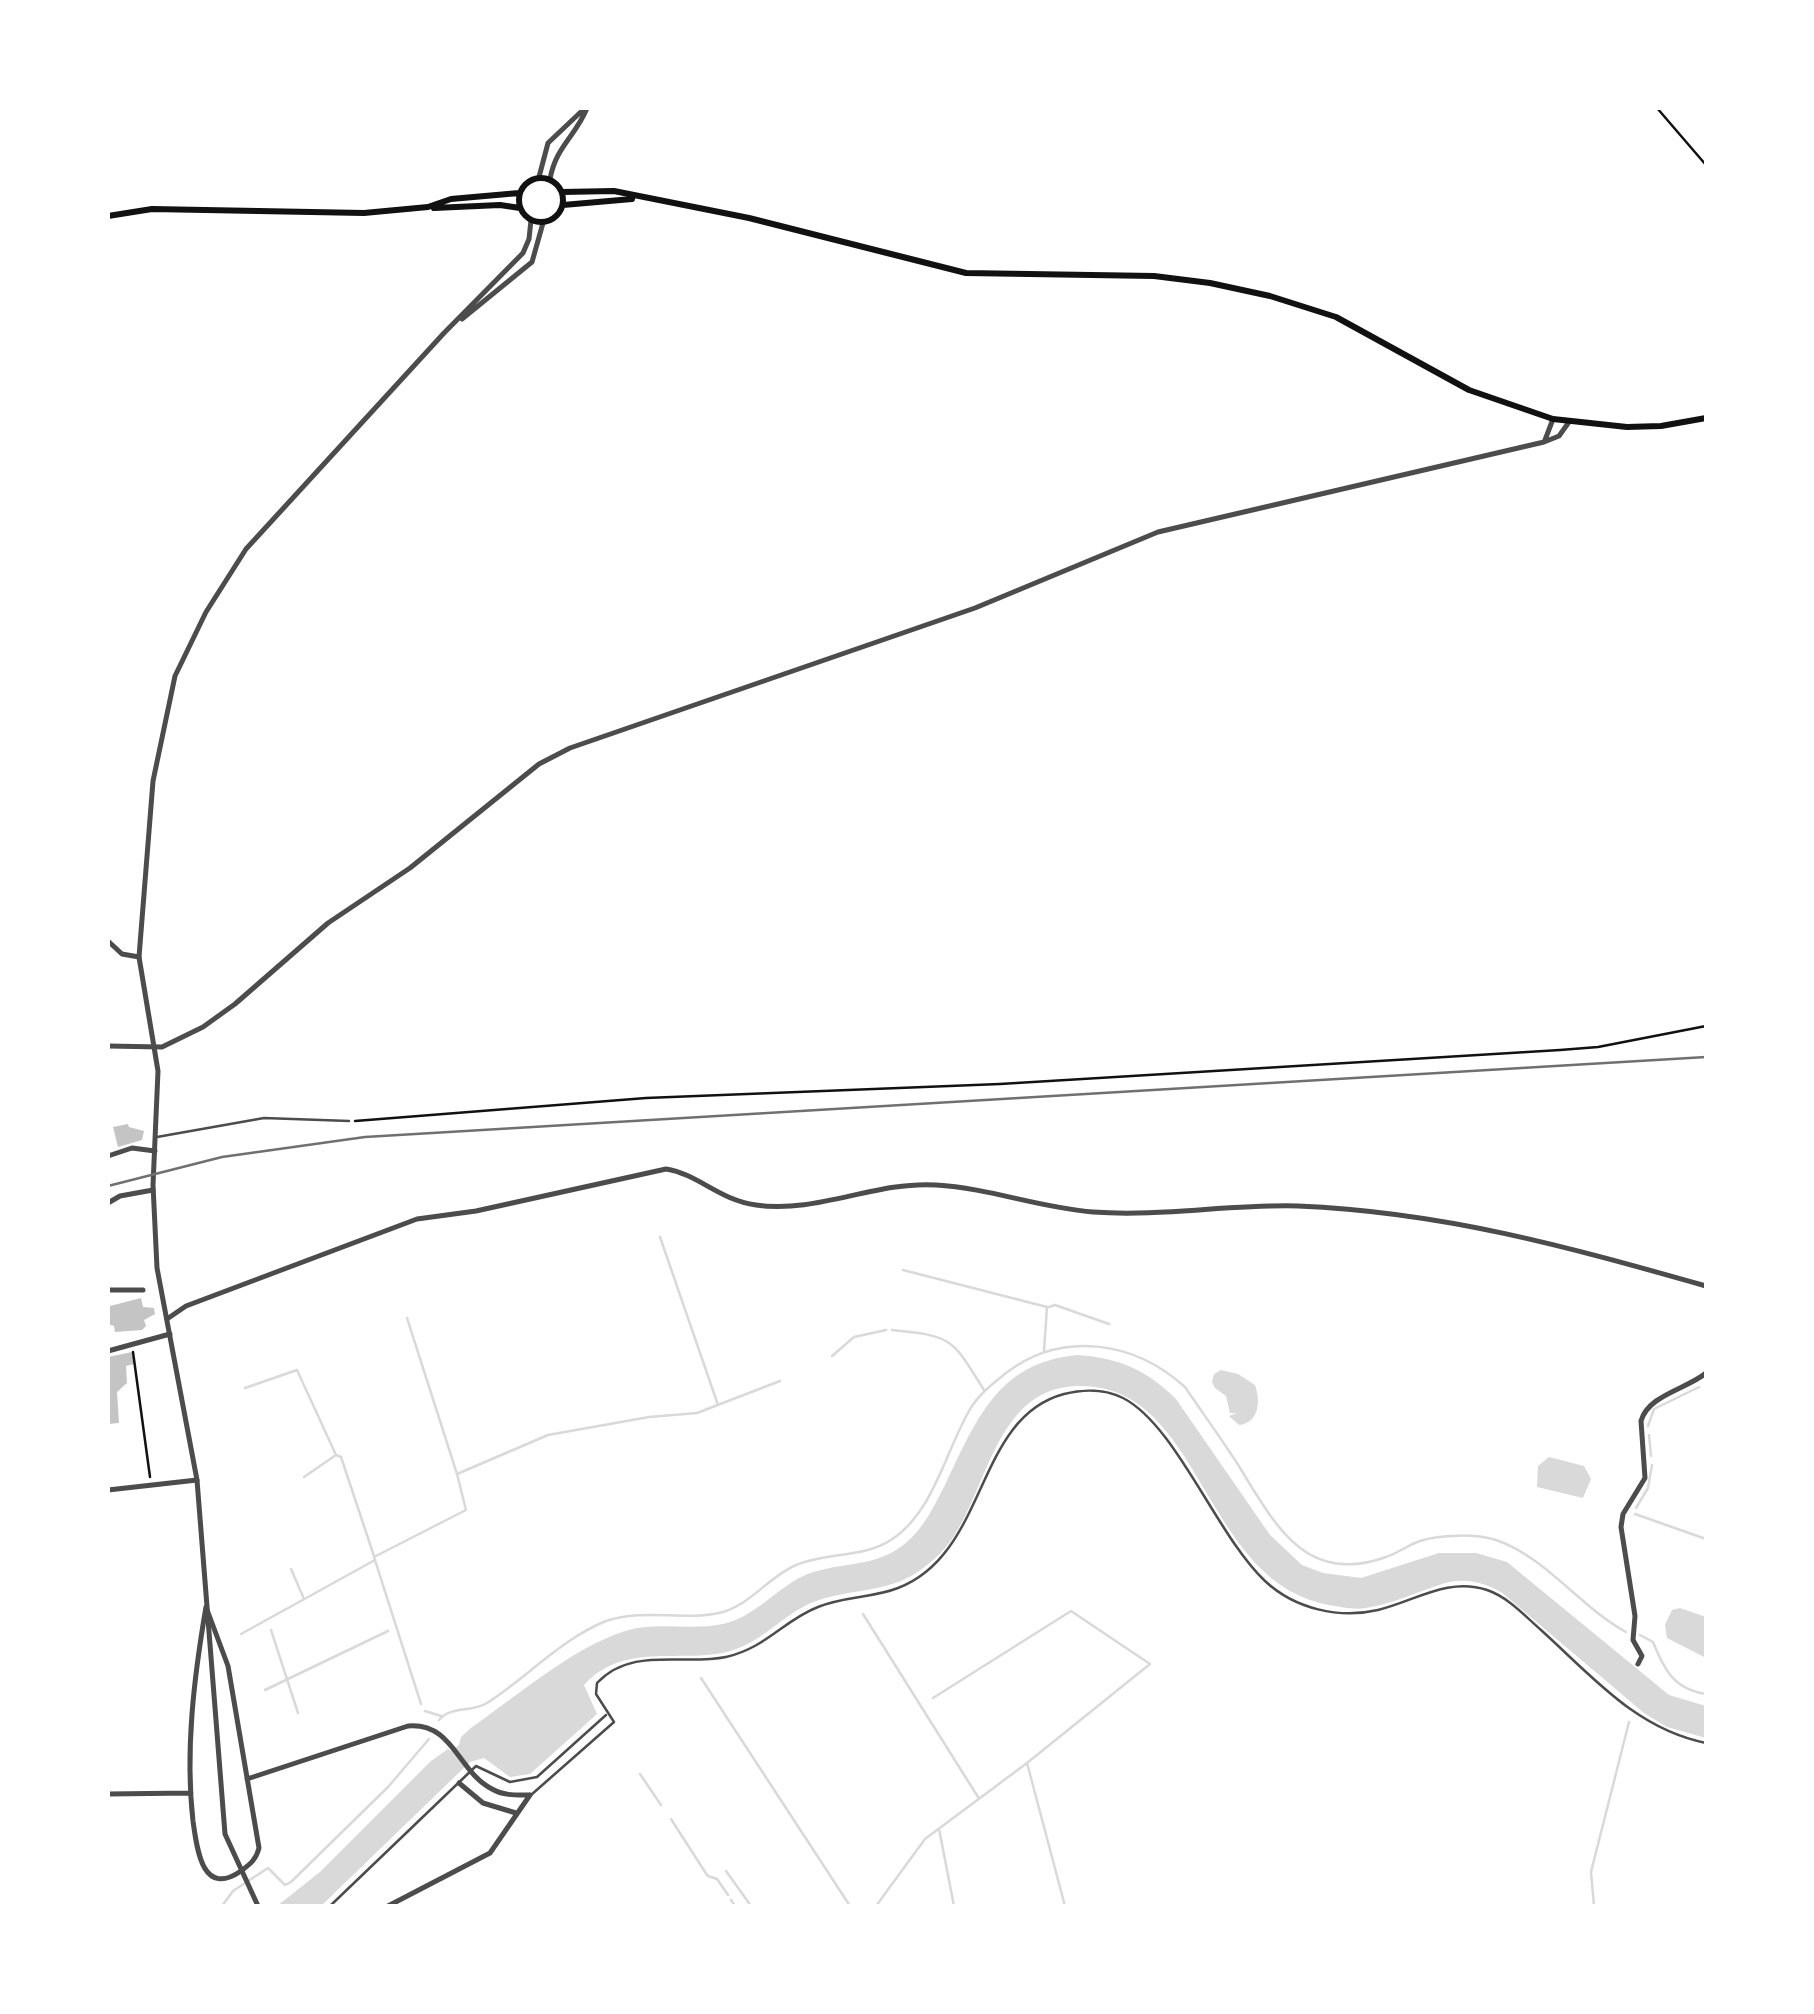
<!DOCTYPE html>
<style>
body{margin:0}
#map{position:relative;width:1814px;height:2014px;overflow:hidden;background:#fff;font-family:"Work Sans",sans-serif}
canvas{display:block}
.frame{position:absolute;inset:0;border:110px solid #fff;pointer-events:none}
</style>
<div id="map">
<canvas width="1814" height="2014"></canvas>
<div class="frame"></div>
</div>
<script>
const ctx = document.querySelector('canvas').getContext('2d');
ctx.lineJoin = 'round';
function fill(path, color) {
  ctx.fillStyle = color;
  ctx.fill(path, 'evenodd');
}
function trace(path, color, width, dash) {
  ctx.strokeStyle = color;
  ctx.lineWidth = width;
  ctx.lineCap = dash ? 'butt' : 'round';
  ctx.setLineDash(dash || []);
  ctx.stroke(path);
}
fill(new Path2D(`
 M1078,1355C1119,1358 1147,1370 1176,1399L1270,1535L1302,1565L1323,1573L1361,1578L1439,1553H1476L1507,1562L1669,1695L1706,1706V1738L1667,1727L1644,1713L1501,1592C1482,1582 1467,1578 1445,1583C1420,1591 1392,1604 1366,1608C1355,1610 1340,1607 1329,1605C1207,1583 1203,1401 1095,1387C998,1374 991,1482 952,1539C944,1551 931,1563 919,1571C887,1594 847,1588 811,1603C781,1616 762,1643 727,1652C678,1663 623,1642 584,1685L597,1714L530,1774L510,1777L484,1758L470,1762L321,1906H277L320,1872L431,1761L448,1749L451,1751L459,1745L461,1737L471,1728C517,1696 572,1648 625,1631C657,1621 691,1631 723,1624C754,1617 774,1591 801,1577C834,1561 872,1569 902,1546C923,1530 933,1508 945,1485C976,1421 997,1362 1078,1355Z
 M1221,1370L1238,1374L1255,1385C1261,1401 1259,1423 1239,1425L1229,1416L1237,1413H1230L1226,1396L1215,1388L1212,1382L1214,1374Z
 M1549,1457L1584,1466L1591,1479L1583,1498L1537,1487L1538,1466Z
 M1680,1608L1706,1617V1658L1667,1638L1665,1625L1672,1610Z`), '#d9d9d9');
trace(new Path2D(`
 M660,1237L718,1405
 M903,1270L1047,1307L1044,1351
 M1049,1307L1055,1305L1109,1324
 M407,1318L457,1474
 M892,1330C954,1336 952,1339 984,1390
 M832,1356L854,1337L886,1330
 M245,1388L297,1370L336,1455
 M1648,1426L1654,1409L1699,1387
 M1649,1435L1651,1456
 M304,1477L336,1455L341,1457L374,1556
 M1636,1508L1648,1488L1652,1465
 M1635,1514L1706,1539
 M291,1569L304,1599
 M863,1614L978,1797
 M271,1630L298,1713
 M241,1634L375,1560
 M1640,1635L1653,1642C1665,1670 1673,1689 1706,1694
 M701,1678L850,1906
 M265,1690L388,1631
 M933,1698L1071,1611L1150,1664L1027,1763
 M421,1704L374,1557L466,1510L457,1474L548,1435L649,1417L697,1413L780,1381
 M425,1711L441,1716
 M439,1720C452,1705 471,1713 487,1703C526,1678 563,1638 606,1621C644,1608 682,1621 719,1613C750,1606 768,1577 796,1565C827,1552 863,1558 891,1540C933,1513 945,1453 969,1411C978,1395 991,1385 1006,1373C1062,1330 1134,1341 1185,1387C1202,1412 1220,1437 1237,1463C1273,1521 1304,1587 1386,1557C1398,1553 1408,1545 1420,1541C1440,1534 1476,1534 1496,1540C1546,1557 1580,1607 1626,1632
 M640,1774L661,1805
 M671,1819L707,1875
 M939,1829L954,1906
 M726,1871L751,1906
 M708,1876L717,1879L728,1895
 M731,1900L735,1906
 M222,1906L233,1891L268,1868L285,1885L291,1882L388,1787L429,1739
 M876,1906L925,1839L1027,1763L1065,1906
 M1594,1906L1591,1872L1629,1722`), '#d9d9d9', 2.5);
fill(new Path2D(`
 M128,1124L129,1127L144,1131L142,1140L118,1147L113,1127Z
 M141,1298L143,1307L154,1308L155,1314L144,1320L146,1326L142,1330L115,1332L114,1326L108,1324L110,1306Z
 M132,1352L134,1364L126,1366L127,1383L117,1392L119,1423L108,1424V1357Z`), '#c4c4c4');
trace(new Path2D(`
 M1657,108L1706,165
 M355,1121L646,1098L1000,1084L1560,1050L1598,1047L1706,1026
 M133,1352L150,1477`), '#111', 2.5);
trace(new Path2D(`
 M157,1137L264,1118L349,1121
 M531,1795L614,1722L596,1694L597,1683C632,1646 682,1666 726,1657C766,1648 784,1620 818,1607C844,1596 873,1598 898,1588C989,1553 974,1418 1064,1394C1083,1389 1105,1389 1123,1398C1176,1425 1217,1536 1265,1581C1295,1609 1339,1619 1378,1610C1415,1601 1448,1577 1487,1590C1508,1597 1525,1616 1541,1630C1593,1677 1636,1729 1706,1743
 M330,1906L476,1766L510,1782L537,1777L606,1715`), '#4c4c4c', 2.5);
trace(new Path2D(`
 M1545,440L1553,419
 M108,941L122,954L139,957
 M108,1046L162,1047L203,1027L235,1004L328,923L410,868L539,764L570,748L975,608L1158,532L1544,442L1559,436L1569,422
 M108,1156L132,1148L155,1151
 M108,1203L120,1196L153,1190
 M108,1290H143
 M167,1319L186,1306L417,1219L476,1211L666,1169C698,1174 719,1200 756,1205C817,1214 875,1181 936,1185C989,1188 1040,1208 1093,1212C1161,1217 1230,1204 1298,1206C1444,1212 1568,1247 1706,1286
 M108,1351L170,1334
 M108,1490L197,1480
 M206,1607L228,1666L259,1848C256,1860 250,1864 241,1871C202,1898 197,1849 193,1821C185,1751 194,1677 206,1607Z
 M1638,1664L1642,1656L1633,1640L1635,1616L1621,1527L1623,1514L1645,1478L1641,1421C1648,1395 1687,1389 1706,1373
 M247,1779L408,1726C453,1722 458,1772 492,1789C504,1796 517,1795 530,1795
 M459,1783L483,1803L516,1813
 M108,1794L191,1793
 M388,1906L490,1853L530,1795`), '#4c4c4c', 5);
trace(new Path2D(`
 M539,177L548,143L585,108
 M550,179C556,146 576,136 587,108
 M462,319L532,262L543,223
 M258,1906L225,1834L197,1480L157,1268L153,1185L158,1071L139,957L153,781L175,676L206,612L246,549L444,333L523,253L529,239L531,220`), '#4c4c4c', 5);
trace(new Path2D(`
 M519 200a22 22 0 1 1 44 0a22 22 0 1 1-44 0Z
 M562,192L614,191L749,218L966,273L1154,276L1210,283L1270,296L1336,317L1469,390L1553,419L1627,427L1661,426L1706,418
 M563,205L632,199
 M434,208L500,205L520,208
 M108,216L152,209L364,213L428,207L451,199L519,193`), '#111', 6);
trace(new Path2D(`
 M108,1186L222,1157L365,1137L1706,1057`), '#707070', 2.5);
</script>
